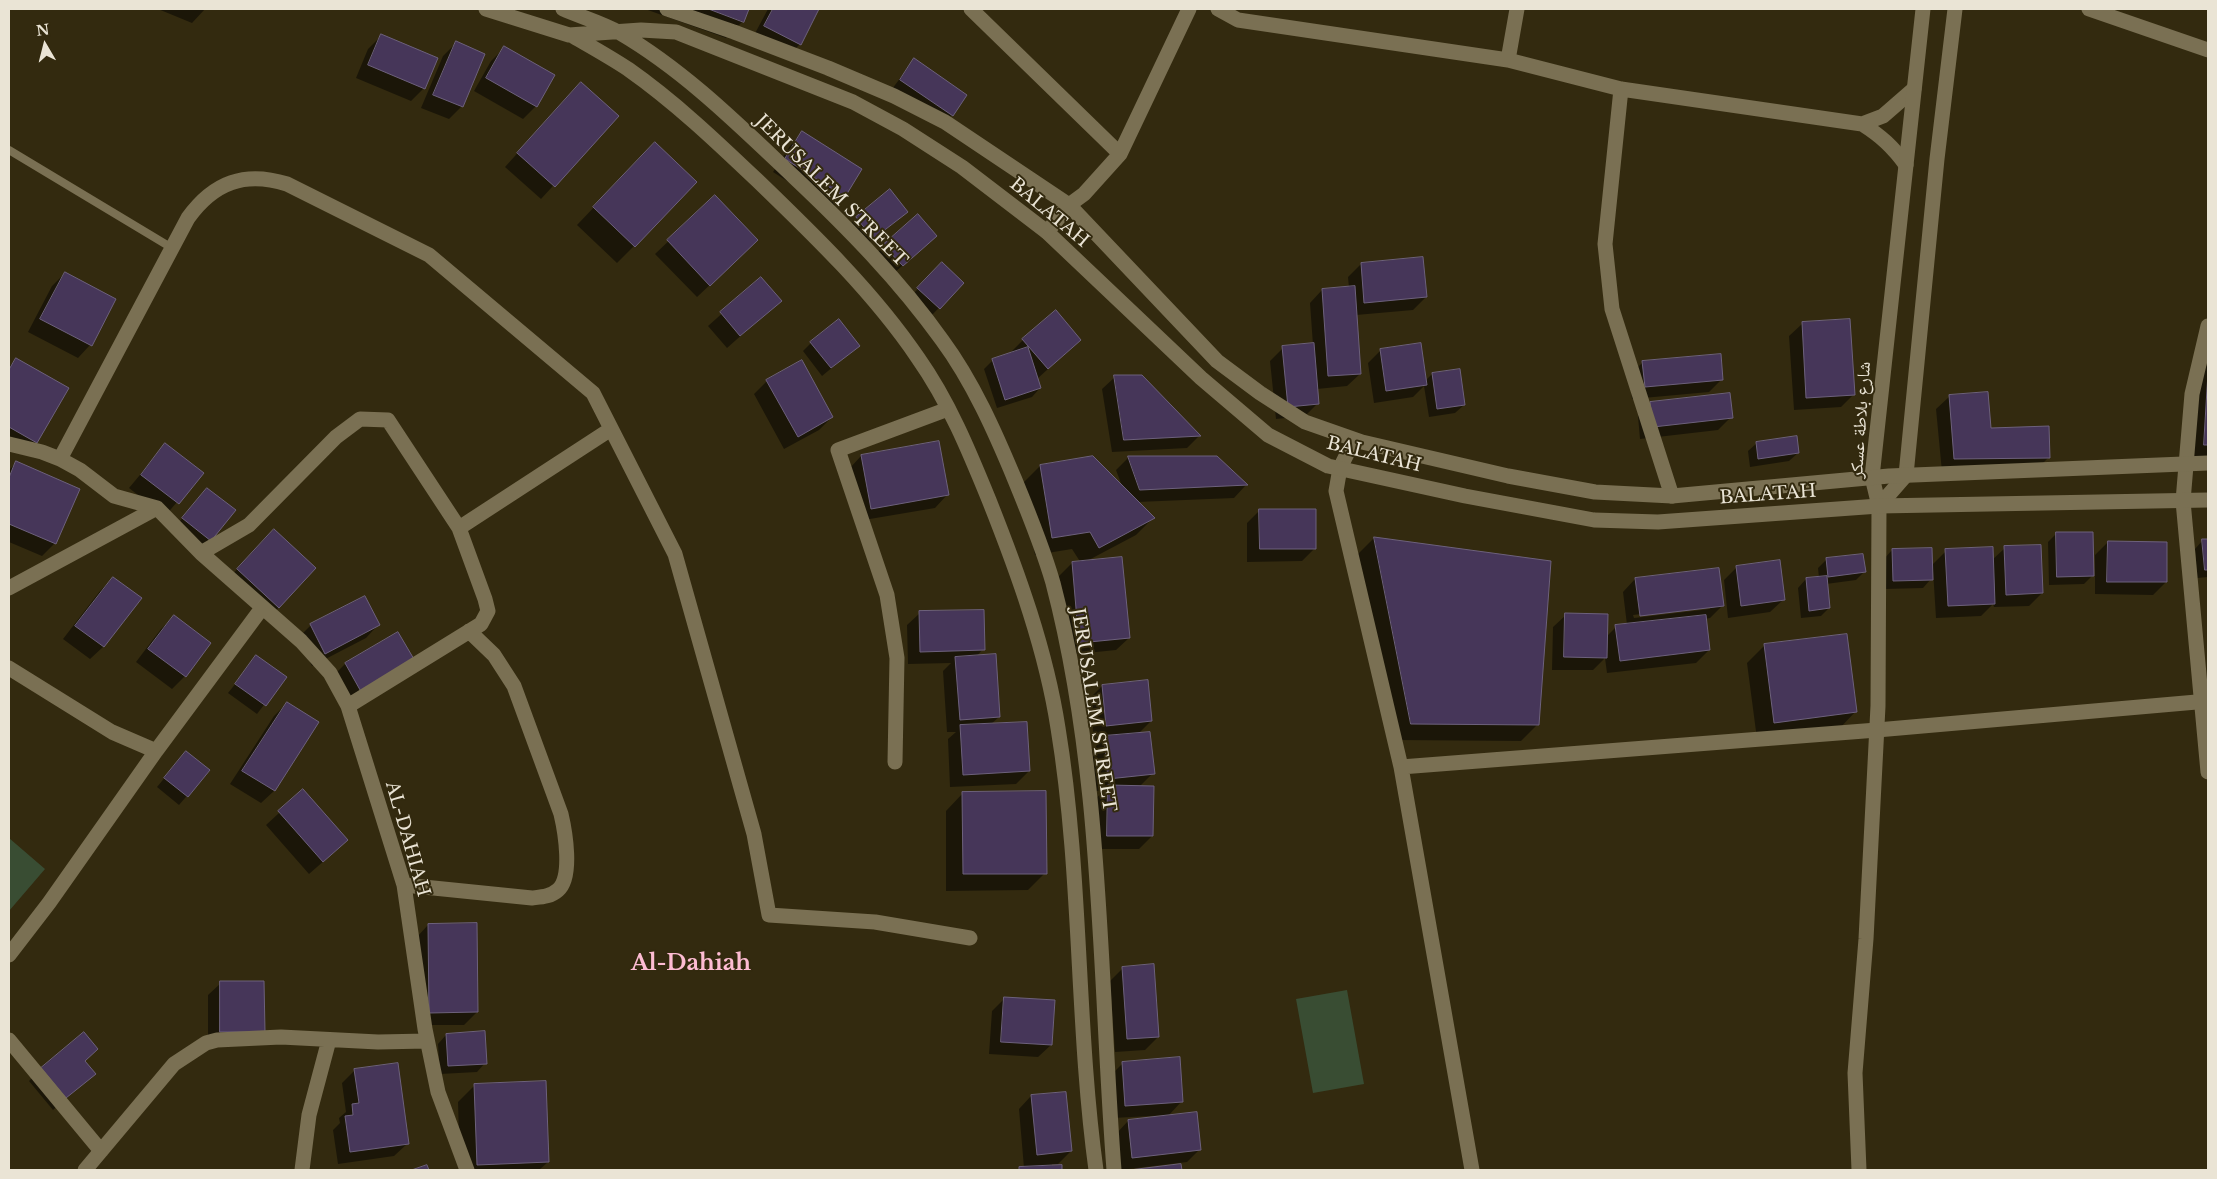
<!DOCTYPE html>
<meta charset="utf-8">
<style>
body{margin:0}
#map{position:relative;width:2217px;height:1179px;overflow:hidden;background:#332a0f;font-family:"Libre Baskerville",serif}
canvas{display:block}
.frame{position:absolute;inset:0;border:10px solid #eae4d5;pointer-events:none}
.north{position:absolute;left:20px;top:20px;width:50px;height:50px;-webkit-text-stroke:4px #332a0f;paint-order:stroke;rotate:352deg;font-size:14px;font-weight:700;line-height:20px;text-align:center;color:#eae4d5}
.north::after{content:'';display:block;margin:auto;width:18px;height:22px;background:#eae4d5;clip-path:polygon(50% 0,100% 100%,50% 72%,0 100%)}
</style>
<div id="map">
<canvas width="2217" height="1179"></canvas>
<div class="frame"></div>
<div class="north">N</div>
</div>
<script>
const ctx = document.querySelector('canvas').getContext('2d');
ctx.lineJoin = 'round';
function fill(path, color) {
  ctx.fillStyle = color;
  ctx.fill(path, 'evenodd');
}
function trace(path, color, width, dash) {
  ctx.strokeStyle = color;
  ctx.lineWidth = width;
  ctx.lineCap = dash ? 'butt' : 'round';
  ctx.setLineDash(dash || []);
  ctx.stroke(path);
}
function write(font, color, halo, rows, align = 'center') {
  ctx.font = font + ' "Libre Baskerville","Noto Naskh Arabic",serif';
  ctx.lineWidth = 4;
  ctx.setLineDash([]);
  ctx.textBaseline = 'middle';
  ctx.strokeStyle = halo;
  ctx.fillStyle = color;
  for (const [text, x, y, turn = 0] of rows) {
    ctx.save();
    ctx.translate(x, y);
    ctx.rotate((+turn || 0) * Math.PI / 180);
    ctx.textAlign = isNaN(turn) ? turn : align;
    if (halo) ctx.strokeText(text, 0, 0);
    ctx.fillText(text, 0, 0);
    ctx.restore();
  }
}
fill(new Path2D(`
 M9,838L45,869L9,911Z
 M1347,990L1364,1084L1313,1093L1296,999Z`), '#394d33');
fill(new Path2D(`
 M158,9H205L192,23Z
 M645,9H748L743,21L726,38Z
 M768,9H818L800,44L787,57L752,39Z
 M381,36L436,59L424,88L411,101L356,78L368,49Z
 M456,43L462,106L449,119L421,108L443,56Z
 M504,48L536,106L523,119L474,91L491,61Z
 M914,60L952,115L944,123L892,89Z
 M568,97L617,116L541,199L505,167Z
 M802,133L844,196L831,209L773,172L790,146Z
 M638,161L634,246L617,263L577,225Z
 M715,197L744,253L697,297L655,254Z
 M857,218L898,220L864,246L848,226Z
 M927,244L894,273L876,254L884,246Z
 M942,264L963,283L931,316L910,297Z
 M1361,264L1426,297L1413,310L1356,315L1360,374L1347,386L1317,389L1318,403L1305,416L1276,419L1270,361L1283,348L1313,345L1310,303L1322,290L1349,288L1348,277Z
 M65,273L90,345L78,358L28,332L52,286Z
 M761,279L780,301L727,348L708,326Z
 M1055,312L1080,340L1037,379L1040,388L1032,397L997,408L984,369L993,360L1011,354L1010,353L1023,340Z
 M1802,324L1854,394L1841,407L1794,410L1789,336Z
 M811,343L858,346L822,376L803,351Z
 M1381,350L1425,381L1432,374L1464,405L1455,413L1429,417L1424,386L1413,397L1374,403L1368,363Z
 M16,359L36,442L23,455L9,447V367Z
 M1643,362L1722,379L1709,392L1632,399L1630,375Z
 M2208,364V463L2188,462L2192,381Z
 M1115,377L1199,436L1187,448L1112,452L1102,389Z
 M767,381L832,417L819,430L784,449L754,394Z
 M1949,397L1989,429L2049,457L2036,470L1942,472L1936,409Z
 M1651,403L1731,417L1718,430L1640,439L1638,416Z
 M1757,443L1798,453L1789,461L1750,467L1748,451Z
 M165,445L202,473L165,516L129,488Z
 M861,456L947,495L935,508L858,521L849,469Z
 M1216,457L1246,485L1234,498L1137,502L1153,518L1136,535L1085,562L1129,638L1116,650L1067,655L1059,576L1072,563H1081L1072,549L1035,555L1023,483L1040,466L1122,486L1116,470L1128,458Z
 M16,463L55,543L42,556L9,542V470Z
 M207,489L210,540L202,548L175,527Z
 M1260,510L1315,548L1302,561L1247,562V523Z
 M2056,534L2092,576L2084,584L2049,585L2048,542Z
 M1374,538L1538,724L1521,741L1394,740L1357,555Z
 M2203,540H2208V577L2197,578L2195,549Z
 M2108,542L2166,582L2153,595L2095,594V555Z
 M261,544L279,607L266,620L225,582Z
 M2005,548L2042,593L2029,606L1994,607L1993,604L1981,616L1936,618L1933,570H1931V579L1923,588L1885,589L1884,559L1892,550L1931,566L1946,551L1992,560Z
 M1827,559L1864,572L1856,580L1826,584L1829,608L1821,616L1801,618L1798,588L1806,579L1819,578L1818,568Z
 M1737,567L1783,600L1770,612L1728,618L1724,580Z
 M113,578L140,598L103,647L90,659L63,639L100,591Z
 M1635,579L1723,605L1710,618L1705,619L1709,650L1696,663L1607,673L1605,658L1593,670H1552L1553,627L1566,615L1606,637L1616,627L1627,625L1623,592ZM1710,606V609L1634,618L1633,615Z
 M920,613L983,649L976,657L999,717L990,725L1029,771L1016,784L950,787L948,739L956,732H947L943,671L951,663L908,664L907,625Z
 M174,617L210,643L185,676L172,689L136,662L161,629Z
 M311,625H378L366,638L312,666L298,638Z
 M398,634L351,709L332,677L345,664Z
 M1764,646L1856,711L1839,729L1757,739L1747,663Z
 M257,657L285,677L257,714L228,693Z
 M1102,686L1151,721L1138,734L1153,773L1139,787L1152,836L1139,849H1095V799L1105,790L1096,791L1092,750L1105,737L1094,739L1089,699Z
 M287,703L318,723L274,791L261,803L230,784L274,716Z
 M186,752L209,770L179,805L157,787Z
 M303,791L333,853L309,874L266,825Z
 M963,793L1045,873L1028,890L946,891V811Z
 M428,925L477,1012L464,1025H417L416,938Z
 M1123,968L1158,1037L1145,1050L1115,1052L1110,981Z
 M221,983L264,1032L208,1045V995Z
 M1005,998L1051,1045L1038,1057L989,1054L992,1011Z
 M446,1035L485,1063L477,1072L440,1074L438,1044Z
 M84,1062L94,1074L53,1110L29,1081L41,1069Z
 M1123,1063L1182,1101L1169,1115L1113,1118L1110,1076Z
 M355,1070L407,1144L394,1156L338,1164L333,1130L340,1123L339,1118L346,1112L342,1083Z
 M475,1085L548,1162L539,1170H460L458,1102Z
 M1031,1096L1071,1151L1058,1164H1052V1166H1061V1170H1017L1024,1168L1019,1109Z
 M1128,1121L1200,1149L1187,1162L1120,1170L1116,1134Z`), '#0007');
const building = new Path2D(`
 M709,9H749L744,22Z
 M773,9H819L801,45L764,26Z
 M381,34L438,58L425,89L368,65Z
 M456,41L485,54L463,107L433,95Z
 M504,46L555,75L537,107L486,78Z
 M914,58L967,95L953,116L900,80Z
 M581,82L619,116L555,187L517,153Z
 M802,131L862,169L845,197L785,159Z
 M655,142L697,182L635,247L593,207Z
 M890,189L908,212L873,239L856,217Z
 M715,195L758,240L710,286L667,240Z
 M918,214L937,236L903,266L883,245Z
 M1423,257L1427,297L1364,303L1361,263Z
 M942,262L964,283L940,309L917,288Z
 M65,272L116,299L92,346L40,319Z
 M761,277L782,301L740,336L720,312Z
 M1355,286L1361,374L1328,376L1322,289Z
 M1056,310L1081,340L1048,369L1022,339Z
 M839,319L860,346L831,368L810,342Z
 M1850,319L1855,395L1806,398L1802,322Z
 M1314,343L1319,404L1288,407L1282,346Z
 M1421,343L1427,385L1386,391L1380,349Z
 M1028,347L1041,388L1005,400L992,359Z
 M1721,354L1723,380L1645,387L1642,361Z
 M16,358L69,388L37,443L9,427V370Z
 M802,360L833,417L798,437L766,380Z
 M1460,369L1465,405L1437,409L1432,373Z
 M2208,373V445H2204Z
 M1114,375H1142L1201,436L1124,440Z
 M1988,392L1991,428L2049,426L2050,458L1954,459L1949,395Z
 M1730,393L1733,418L1653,427L1650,402Z
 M1797,436L1799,453L1758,459L1756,442Z
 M939,441L949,495L871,509L861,455Z
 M165,443L204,473L179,504L141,475Z
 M1093,456L1155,518L1099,548L1090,532L1052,538L1040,465Z
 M1128,456H1217L1248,485L1140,490Z
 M16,461L80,489L56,544L9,524V478Z
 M207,488L236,510L211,541L182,518Z
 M1259,509H1316V549H1260Z
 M274,529L316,568L279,608L237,569Z
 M2056,532H2093L2094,576L2057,577Z
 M1374,537L1551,561L1539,725L1411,724Z
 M2202,539H2208V570H2205Z
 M2108,541L2167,542V582H2107Z
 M2041,545L2043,593L2006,595L2004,546Z
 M1993,547L1995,604L1948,606L1945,549Z
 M1932,548L1933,580L1893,581L1892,549Z
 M1863,554L1866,572L1828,577L1826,558Z
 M1122,557L1130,638L1079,643L1072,562Z
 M1780,560L1785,600L1741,606L1736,566Z
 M1719,568L1724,606L1640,616L1635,578Z
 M1827,576L1830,608L1809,611L1806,578Z
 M113,577L142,598L104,647L75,626Z
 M365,596L380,625L325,654L310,624Z
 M984,610L985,650L920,652L919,611Z
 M1565,613L1608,614L1607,658L1564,657Z
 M174,615L211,643L186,677L148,649Z
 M1706,615L1710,650L1620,661L1615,625Z
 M398,632L418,666L364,697L345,663Z
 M1847,634L1857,712L1774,723L1764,644Z
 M996,654L1000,717L960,720L955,657Z
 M256,655L287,677L266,706L235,684Z
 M1148,680L1152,721L1106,726L1102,685Z
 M287,702L319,722L275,791L242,771Z
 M1027,722L1030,771L963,775L960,725Z
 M1150,732L1155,774L1108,779L1104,736Z
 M186,751L210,770L188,797L164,778Z
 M1108,785L1154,786L1153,836H1107Z
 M303,789L348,840L323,862L278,811Z
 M1046,791L1047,874H963L962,792Z
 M477,923L478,1012L429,1013L428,924Z
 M1154,964L1159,1037L1127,1039L1122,967Z
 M220,981H264L265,1032H220Z
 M1004,997L1055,1000L1052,1045L1001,1042Z
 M485,1031L487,1064L448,1066L446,1034Z
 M84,1032L98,1049L85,1061L96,1074L66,1098L41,1068Z
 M1180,1057L1183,1102L1125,1106L1122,1062Z
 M398,1063L409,1144L350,1152L345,1116L353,1115L352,1104L359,1103L354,1069Z
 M546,1081L549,1162L477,1165L474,1084Z
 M1066,1092L1072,1151L1037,1155L1031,1095Z
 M1197,1112L1201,1150L1132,1158L1128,1120Z
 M1181,1164L1182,1170H1130Z
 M427,1165L429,1170H412Z
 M1062,1165V1170H1019V1167Z`);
fill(building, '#463659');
trace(building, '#6d617c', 1);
trace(new Path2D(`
 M9,150L172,248`), '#7a7053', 8);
trace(new Path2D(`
 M971,9L1120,154
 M1218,9L1238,20L1508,60L1621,89L1862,124C1881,136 1893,147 1906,165
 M2089,9L2208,50
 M1508,60L1517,9
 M1621,89L1605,244L1612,309L1672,496
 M1862,124L1883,116L1914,89
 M1047,232L1069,205L1084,194L1120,154L1189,9
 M2208,326L2192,394L2183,501L2208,772
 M1354,440L1340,468L1336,491L1401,767L1472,1170
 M9,444L42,452L60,459L80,470L114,496L157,508L201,553L301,641L330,673L348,706L404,885L425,1029L438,1092L467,1170
 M60,459L188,218C214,182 245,171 287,184L429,255L593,393L675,554L754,834L769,915L875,922L970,938
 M459,528L611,429
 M201,553L249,525L336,437L360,419L388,420L459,528L485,599L488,611L481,624L348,706
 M9,588L157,508
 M9,668L112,732L156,751
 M895,762L897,658L887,595L838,450L948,409
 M1401,767L1877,730L2208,701
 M404,885L532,898C541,897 550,897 558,890C573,877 565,831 561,814L514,686L494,655L469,631
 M9,955L49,903L156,751L262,608
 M9,1040L101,1151
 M85,1170L174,1064L206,1043L217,1040L281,1037L378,1042L427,1041
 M302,1170L309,1115L329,1040`), '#7a7053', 15);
trace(new Path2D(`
 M1879,506L1906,475L1937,159L1955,9
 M1859,1170L1855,1073L1866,939L1878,706L1879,506L1872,477L1923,9`), '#7a7053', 15);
trace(new Path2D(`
 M486,9L569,35L641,30L676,32L853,102L903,129L962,167L1047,232L1201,378L1268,435L1328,466L1465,496L1594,520L1658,522L1879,506L2208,500
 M563,9C581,17 602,23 620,33C685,71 740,126 794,177C848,228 899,280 942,340C973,382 995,432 1015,480C1029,514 1043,548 1053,583C1103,774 1099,975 1114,1170
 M667,9L734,32L828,68L894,96L945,122L1069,205L1217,361L1260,393L1305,422L1362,442L1508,476L1595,492L1672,496L1889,476L2208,463
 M571,35C590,46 610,57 628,69C675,102 717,142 758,181C815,236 874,293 918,358C949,402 969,451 989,500C1018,573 1046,650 1058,728C1082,874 1076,1024 1096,1170`), '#7a7053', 15);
write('18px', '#eae4d5', '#332a0f', [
 ["JERUSALEM STREET",831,191,45],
 ["BALATAH",1049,213,40],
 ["شارع بلاطة عسكر",1861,420,-86],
 ["BALATAH",1374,455,14],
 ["BALATAH",1768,495,-4],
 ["JERUSALEM STREET",1093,710,81],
 ["AL-DAHIAH",407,839,74]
]);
write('bold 22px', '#fdbcd3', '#332a0f', [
 ["Al-Dahiah",691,964]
]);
</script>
